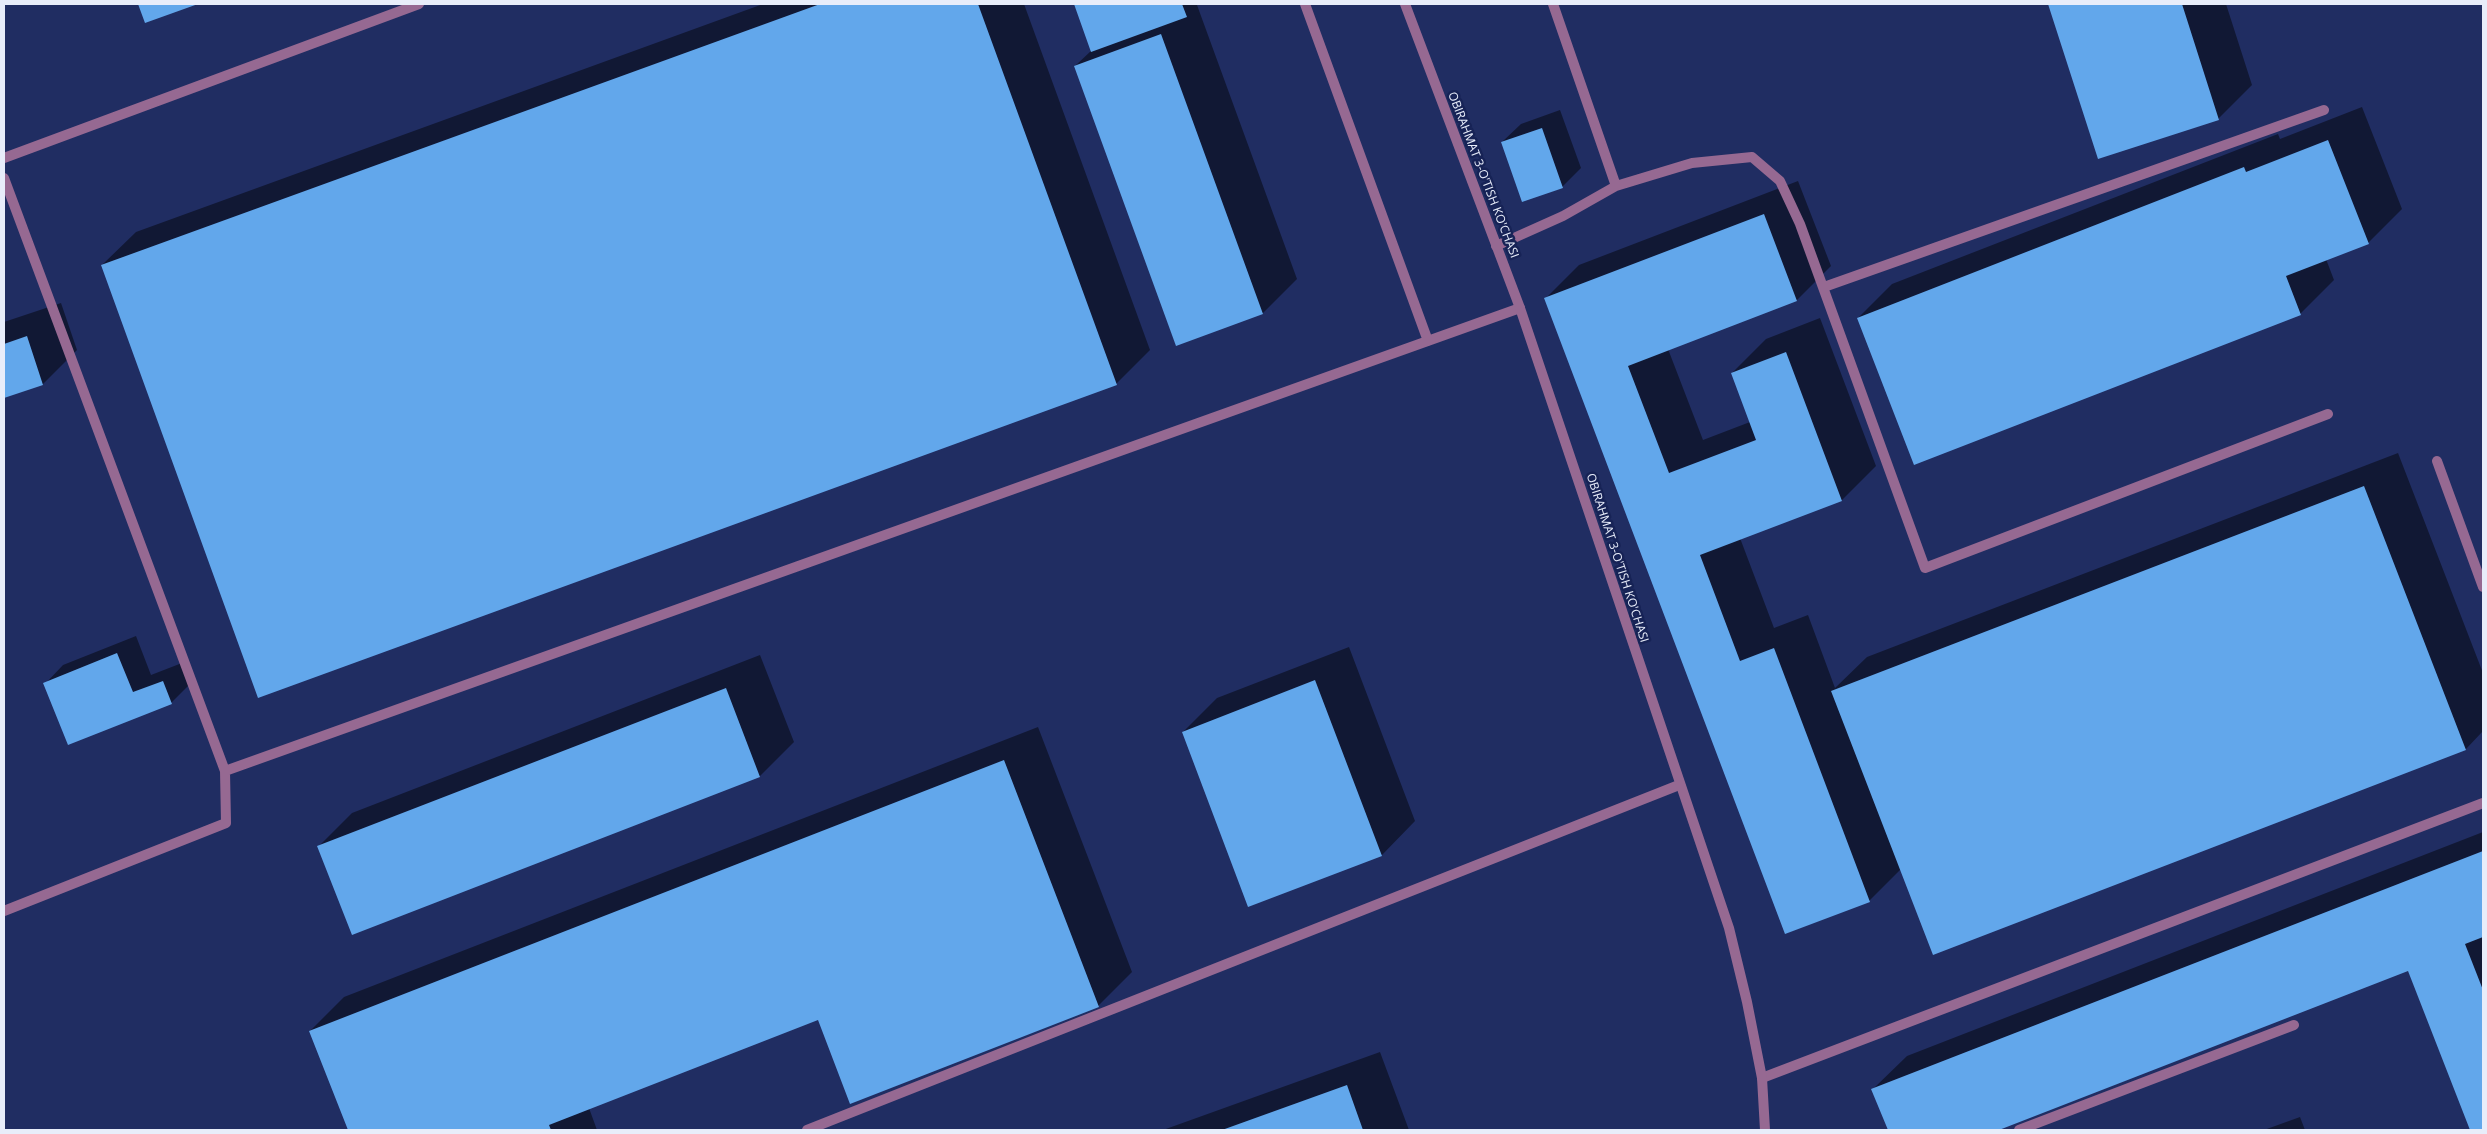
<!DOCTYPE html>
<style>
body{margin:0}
#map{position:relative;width:2487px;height:1134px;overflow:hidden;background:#202d62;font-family:"Open Sans",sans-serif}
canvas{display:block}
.frame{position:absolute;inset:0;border:5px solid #e8edfa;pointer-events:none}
</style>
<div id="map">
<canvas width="2487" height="1134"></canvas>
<div class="frame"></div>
</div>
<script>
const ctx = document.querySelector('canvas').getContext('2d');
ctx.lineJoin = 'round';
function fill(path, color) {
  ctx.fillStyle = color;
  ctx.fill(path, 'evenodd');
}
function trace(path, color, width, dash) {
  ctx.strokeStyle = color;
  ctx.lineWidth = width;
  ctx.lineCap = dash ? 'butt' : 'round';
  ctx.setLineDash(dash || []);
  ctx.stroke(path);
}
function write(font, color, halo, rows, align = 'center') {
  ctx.font = font + ' "Open Sans",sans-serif';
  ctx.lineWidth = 5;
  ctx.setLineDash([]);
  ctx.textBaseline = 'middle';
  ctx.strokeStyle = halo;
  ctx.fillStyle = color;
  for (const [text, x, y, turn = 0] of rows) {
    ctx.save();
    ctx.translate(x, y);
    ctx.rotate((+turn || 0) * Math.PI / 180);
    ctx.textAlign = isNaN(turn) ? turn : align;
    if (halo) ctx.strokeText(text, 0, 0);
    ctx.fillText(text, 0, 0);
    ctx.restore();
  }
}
fill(new Path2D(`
 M139,4H195L146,22Z
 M763,4H1024L1150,350L1116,384L102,265L136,232Z
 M1075,4H1199L1197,5L1297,279L1263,313L1176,345L1075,66L1092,50Z
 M2049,4H2226L2252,85L2218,119L2098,157Z
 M2362,107L2402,209L2368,243L2326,259L2334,280L2300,314L1858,318L1892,284L2278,134L2280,139Z
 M1560,110L1581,168L1562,187L1502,142L1521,124Z
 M1798,181L1831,266L1797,300L1668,349L1703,440L1750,422L1732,373L1766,339L1820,318L1876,466L1842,500L1740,538L1774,628L1808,615L1835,688L1867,657L2398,453L2483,673V731L2466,749L1934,953L1901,869L1869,901L1786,933L1545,299L1579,265Z
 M61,303L77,350L43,384L4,397V322Z
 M136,636L151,675L182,663L190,684L171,703L45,684L63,665Z
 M1349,647L1415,821L1382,855L1183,732L1217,698Z
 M760,655L794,742L760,776L352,933L318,847L352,813Z
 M1038,727L1132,972L1098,1006L819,1019L589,1108L597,1130H349L310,1031L344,997Z
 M2483,832V1130H2471L2408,970L1995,1130H1889L1873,1089L1907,1056Z
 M1380,1052L1409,1130H1163Z
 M2300,1117L2305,1130H2264Z`), '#0007');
fill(new Path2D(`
 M138,4H198L145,23Z
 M820,4H978L1117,385L258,698L101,265Z
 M1074,4H1182L1187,17L1091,52Z
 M2048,4H2182L2219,120L2098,159Z
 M1161,34L1263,314L1176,346L1074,66Z
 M1542,128L1563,188L1522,202L1501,142Z
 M2328,140L2369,244L2286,276L2301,315L1914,465L1857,318L2244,167L2246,172Z
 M1764,214L1797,301L1628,366L1669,473L1756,440L1731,373L1786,352L1842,501L1700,555L1740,661L1774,648L1870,902L1785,934L1544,298Z
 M27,336L43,385L4,398V344Z
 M2364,486L2466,750L1933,955L1831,691Z
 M117,653L133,692L163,681L172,704L68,745L43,683Z
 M1315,680L1382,856L1248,907L1182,732Z
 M726,688L760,777L352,935L317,846Z
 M1004,760L1099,1007L850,1104L818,1020L549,1125L551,1130H348L309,1031Z
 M2483,851V937L2465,944L2483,990V1130H2470L2408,971L1999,1130H1888L1871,1089Z
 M1347,1085L1363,1130H1222Z`), '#62a7eb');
trace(new Path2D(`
 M1305,4L1428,341
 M4,158L419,4
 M4,178L225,771L226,823L4,911
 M1616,186L1692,163L1752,157L1780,181L1800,224L1925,568L2328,414
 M1496,246L1563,216L1616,186L1553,4
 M1824,287L2324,110
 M2437,461L2483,587
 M225,771L1520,308
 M1762,1078L2483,803
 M807,1130L1679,785
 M2019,1130L2294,1025`), '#966992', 10);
trace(new Path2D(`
 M1405,4L1520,308L1729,928L1747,1002L1762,1078L1765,1130`), '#966992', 10);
write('12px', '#e8edfa', '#172356', [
 ["OBIRAHMAT 3-O'TISH KO'CHASI",1483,175,69],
 ["OBIRAHMAT 3-O'TISH KO'CHASI",1617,558,72]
]);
</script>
